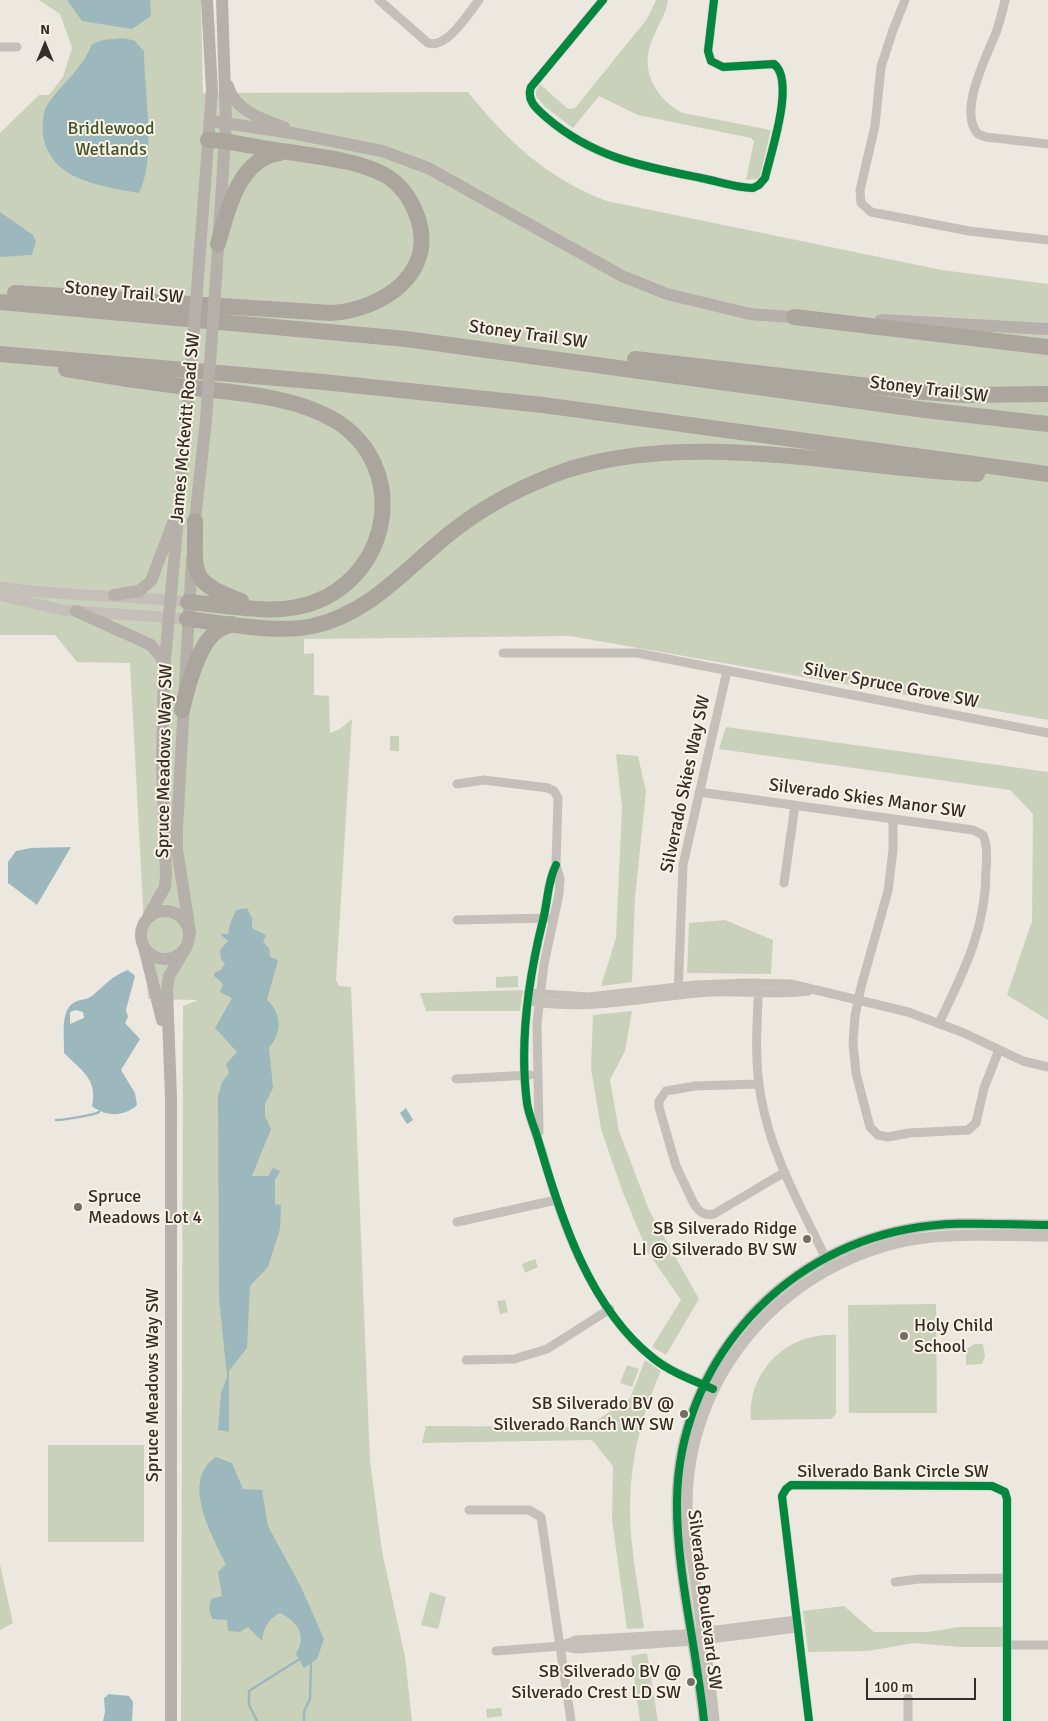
<!DOCTYPE html>
<style>
body{margin:0}
#map{position:relative;width:1048px;height:1721px;overflow:hidden;background:#ece8df;font-family:Signika,sans-serif}
canvas{display:block}
.north{position:absolute;left:20px;top:20px;width:50px;height:50px;-webkit-text-stroke:4px #f9f3e6;paint-order:stroke;rotate:0deg;font-size:14px;font-weight:700;line-height:20px;text-align:center;color:#352d27}
.north::after{content:'';display:block;margin:auto;width:18px;height:22px;background:#352d27;clip-path:polygon(50% 0,100% 100%,50% 72%,0 100%)}
.scale{position:absolute;left:866px;top:1678px;width:110px;height:22px;box-sizing:border-box;border:2px solid #352d27;border-top:0;padding-left:6px;font-size:15px;line-height:18px;white-space:nowrap;color:#352d27;-webkit-text-stroke:4px #f9f3e6;paint-order:stroke}
</style>
<div id="map">
<canvas width="1048" height="1721"></canvas>
<div class="north">N</div>
<div class="scale">100 m</div>
</div>
<script>
const ctx = document.querySelector('canvas').getContext('2d');
ctx.lineJoin = 'round';
function fill(path, color) {
  ctx.fillStyle = color;
  ctx.fill(path, 'evenodd');
}
function trace(path, color, width, dash) {
  ctx.strokeStyle = color;
  ctx.lineWidth = width;
  ctx.lineCap = dash ? 'butt' : 'round';
  ctx.setLineDash(dash || []);
  ctx.stroke(path);
}
function write(font, color, halo, rows, align = 'center') {
  ctx.font = font + ' Signika,sans-serif';
  ctx.lineWidth = 4;
  ctx.setLineDash([]);
  ctx.textBaseline = 'middle';
  ctx.strokeStyle = halo;
  ctx.fillStyle = color;
  for (const [text, x, y, turn = 0] of rows) {
    ctx.save();
    ctx.translate(x, y);
    ctx.rotate((+turn || 0) * Math.PI / 180);
    ctx.textAlign = isNaN(turn) ? turn : align;
    if (halo) ctx.strokeText(text, 0, 0);
    ctx.fillText(text, 0, 0);
    ctx.restore();
  }
}
fill(new Path2D(`
 M39,0H201L203,93L468,92C507,141 548,179 607,201L942,270L1048,284V720L570,636L304,639V654L314,653V695L329,696L330,733L340,729L352,719L336,980L339,986L351,987L370,1461L382,1551L405,1657L412,1721H181L183,1006L198,1000L148,999L130,663L77,662L55,635H0V133L39,95H49L63,77L72,48L60,14Z
 M656,0H668C666,16 656,28 651,43C640,72 657,100 683,113L771,130L760,176L757,179L746,180L754,141L751,138L638,115L599,96L573,128L545,107L536,96V90L540,84L568,109L575,108L647,19Z
 M726,727L1048,772V1020L1007,995L1032,921L1033,814L1010,790L719,749Z
 M390,736H399V751H390Z
 M616,754L638,756L646,791L635,898L632,982L601,986L616,938L622,807Z
 M725,920L773,940L771,974L687,973L689,923Z
 M518,976V987L496,988V977Z
 M523,990L520,1011H426L420,993Z
 M632,1011L625,1051L610,1080L619,1131L649,1210L699,1299L666,1355L652,1347L681,1300L647,1251L622,1190L601,1129L591,1068L593,1015Z
 M535,1259L538,1267L525,1273L522,1264Z
 M505,1300L508,1312L500,1314L497,1301Z
 M936,1304L937,1413H849L848,1305Z
 M836,1335V1414L831,1419L751,1420C747,1371 788,1332 836,1335Z
 M975,1344H983L985,1356L982,1364L966,1365V1349Z
 M645,1360L661,1371C641,1415 630,1462 630,1511C630,1547 639,1591 644,1628L627,1629L612,1520L613,1466L592,1440L422,1443L426,1426L587,1427L630,1398Z
 M627,1365L639,1369L632,1387L620,1383Z
 M48,1445H144V1542H48Z
 M0,1564L13,1623L0,1630Z
 M430,1592L446,1597L438,1629L421,1625Z
 M844,1606L874,1632H928L959,1627H1004L1003,1647H962L914,1643L868,1651L808,1652L803,1611Z
 M647,1653L658,1721H640L631,1656Z
 M501,1708L502,1716L487,1718L486,1709Z`), '#cad1ba');
fill(new Path2D(`
 M67,0H150L151,16L132,29L82,21Z
 M124,38L135,41L144,51C144,91 157,157 139,193C102,186 50,181 43,135C42,127 43,111 47,105C63,82 81,71 92,44L103,40Z
 M0,212L33,235L36,241L32,255L0,257Z
 M71,847L37,905L8,883V862L16,851L31,848Z
 M247,908L252,918V928L266,935L263,942L269,948L270,957L278,960L267,1000C281,1011 283,1034 269,1047L273,1088L265,1104V1116L271,1129L252,1176H268L273,1168L280,1171L275,1180V1204L281,1205L280,1229L268,1267L250,1286L247,1348L229,1371V1432L218,1430L221,1393L227,1377L219,1298L218,1096L222,1082L229,1073L226,1064L237,1052L215,1028L232,998L220,992L223,984L214,976V973L221,970L225,963L221,960L220,950L228,941L220,934H228L230,924L236,910Z
 M128,970L135,976L126,1010L128,1017L125,1023L140,1039L121,1070L135,1093L137,1105C125,1117 105,1117 92,1106C98,1079 81,1070 64,1053C65,1038 59,1010 75,1002C81,999 88,1000 93,995C107,984 110,977 128,970ZM76,1010L83,1012L84,1018L70,1024V1012Z
 M406,1108L413,1120L407,1124L400,1113Z
 M216,1457L232,1463L243,1489L262,1490L268,1526L301,1587L324,1639L317,1659L304,1668L296,1654C307,1635 298,1622 280,1613C268,1619 264,1627 262,1641L248,1627L240,1632L228,1631L227,1620L212,1619L209,1609L211,1599L222,1596L218,1572L226,1564C212,1536 180,1480 216,1457Z
 M109,1694L129,1696L133,1702L132,1721H103L105,1712L104,1698Z`), '#9cb8bc');
trace(new Path2D(`
 M56,1120C63,1120 95,1115 99,1112
 M257,1721L249,1705V1691L298,1660
 M304,1721V1712L310,1699L311,1663`), '#9cb8bc', 2.5);
trace(new Path2D(`
 M379,0L428,43C447,49 468,14 479,0
 M603,0L531,87C526,101 537,109 547,118C594,158 642,166 701,178C717,181 736,188 753,188L759,185L765,178C770,155 796,81 774,64L723,67L711,61L708,51L714,0
 M905,0L893,30L881,67L875,126L860,190L861,203L871,212L969,231L1048,240
 M1005,0C1003,10 1000,20 997,30C988,54 957,111 978,134L986,137L1048,144
 M0,47H17
 M503,653H637L1048,733
 M457,784L484,780L548,788L554,791L558,798L556,865L560,879L559,894L544,964L537,1024L539,1132
 M699,792L973,830L983,835C988,845 987,859 986,870C986,929 964,971 939,1023
 M893,819V850L888,891L861,987L855,1016L853,1043L856,1073L870,1127L878,1135L888,1137L909,1133L968,1130L976,1123L984,1088L999,1050
 M556,865C547,883 548,901 543,920C528,980 519,1042 527,1104C530,1122 539,1140 544,1158C562,1226 595,1313 653,1358C670,1371 690,1379 710,1387
 M784,883L795,805
 M457,920L548,918
 M759,983C757,1021 754,1060 761,1097C771,1156 803,1210 828,1263
 M528,993L589,997L696,985L747,983L791,984L908,1012L964,1033L1023,1061L1048,1067
 M678,995L683,865L727,671
 M535,1002C596,1011 652,995 713,992C744,990 777,996 808,991
 M456,1079L530,1075
 M759,1084L695,1086L666,1091L659,1101V1107L676,1166L693,1202C698,1211 703,1216 714,1214L785,1172
 M457,1222L556,1200
 M466,1360L514,1359L547,1349L610,1309
 M469,1510H529L541,1517L571,1721
 M895,1582L919,1579L1007,1578
 M1007,1645H1048
 M561,1646L577,1649L694,1641L797,1628
 M496,1651L561,1646L576,1640L684,1634L796,1620
 M809,1721L782,1496L786,1489L791,1485L992,1486L1005,1492L1007,1499V1721
 M908,1721V1698`), '#c4bfb8', 9);
trace(new Path2D(`
 M0,587C62,597 126,595 188,602
 M0,595L62,610L187,619
 M704,1721C697,1649 676,1571 677,1500C679,1366 778,1253 908,1229C953,1220 1002,1225 1048,1225
 M714,1721C710,1673 701,1626 695,1579C691,1555 687,1532 687,1508C686,1378 779,1268 905,1241C951,1232 1001,1236 1048,1236`), '#c4bfb8', 11);
trace(new Path2D(`
 M228,86C234,110 263,120 284,127
 M211,121L292,133L382,151L428,168L622,276L667,294L750,314L803,318
 M198,277L212,90L207,0
 M216,279L226,122L222,0
 M881,320L1048,329
 M194,529L206,420
 M114,595L139,591L151,581L173,523
 M76,611L151,645L161,657L164,668
 M141 935a24 24 0 1 1 48 0a24 24 0 1 1-48 0Z
 M148,917L165,887L166,874L162,760L164,671L187,419
 M190,932L177,849V829L192,559
 M144,947L162,1020
 M171,1721V1098L167,989L169,976L186,948`), '#b5b0a9', 12);
trace(new Path2D(`
 M218,244C227,211 239,158 280,153
 M15,293L331,313C382,310 438,273 417,216C411,199 400,184 385,175C356,160 320,157 289,152C268,149 246,145 225,141L208,140
 M0,302L406,339L925,410L1048,424
 M794,317L1048,347
 M0,354L323,382L543,405L1048,474
 M635,359L912,391L964,395L1048,394
 M66,369C106,376 146,382 186,387C234,393 293,395 336,421C408,466 393,572 315,602C277,617 228,605 188,602
 M195,521C196,572 186,581 241,601
 M187,619C225,623 276,634 313,626C372,613 409,565 454,530C489,503 529,483 570,469C695,430 848,468 977,474
 M182,710C187,689 198,644 217,631C221,628 227,626 232,624`), '#aaa69e', 16);
trace(new Path2D(`
 M187,419L198,277
 M206,420L216,279`), '#b5b0a9', 12);
trace(new Path2D(`
 M603,0L531,87C526,101 537,109 547,118C594,158 642,166 701,178C717,181 736,188 753,188L759,185L765,178C770,155 796,81 774,64L723,67L711,61L708,51L714,0
 M556,865C547,883 548,901 543,920C528,980 519,1042 527,1103C529,1117 536,1130 539,1143C561,1218 589,1307 653,1358C670,1372 692,1380 713,1389
 M704,1721C697,1649 676,1571 677,1500C679,1366 778,1253 908,1229C953,1220 1002,1225 1048,1225
 M809,1721L782,1496L786,1489L791,1485L992,1486L1005,1492L1007,1499V1721`), '#00873e', 8);
for (const [x, y, r, color] of [
 [78,1207,5,"#756e67"],
 [807,1239,5,"#756e67"],
 [904,1336,5,"#756e67"],
 [684,1414,5,"#756e67"],
 [691,1682,5,"#756e67"]
]) {
  const dot = new Path2D();
  dot.arc(x, y, r, 0, 2 * Math.PI);
  ctx.fillStyle = color;
  ctx.fill(dot);
  trace(dot, '#f9f3e6', 2);
}
write('18px', '#3f522b', '#f9f3e6', [
 ["Bridlewood",111,129],
 ["Wetlands",111,150]
]);
write('18px', '#352d27', '#f9f3e6', [
 ["Stoney Trail SW",124,293,5],
 ["Stoney Trail SW",528,335,8],
 ["Stoney Trail SW",929,390,7],
 ["James McKevitt Road SW",186,428,-85],
 ["Silver Spruce Grove SW",891,686,11],
 ["Spruce Meadows Way SW",165,761,-89],
 ["Silverado Skies Way SW",686,784,-78],
 ["Silverado Skies Manor SW",867,799,8],
 ["Spruce Meadows Way SW",153,1385,-90],
 ["Silverado Bank Circle SW",893,1472],
 ["Silverado Boulevard SW",704,1600,83]
]);
write('18px', '#352d27', '#f9f3e6', [
 ["Spruce",88,1197,"left"],
 ["Meadows Lot 4",88,1218,"left"],
 ["SB Silverado Ridge",797,1229],
 ["LI @ Silverado BV SW",797,1250],
 ["Holy Child",914,1326,"left"],
 ["School",914,1347,"left"],
 ["SB Silverado BV @",674,1404],
 ["Silverado Ranch WY SW",674,1425],
 ["SB Silverado BV @",681,1672],
 ["Silverado Crest LD SW",681,1693]
], 'right');
</script>
